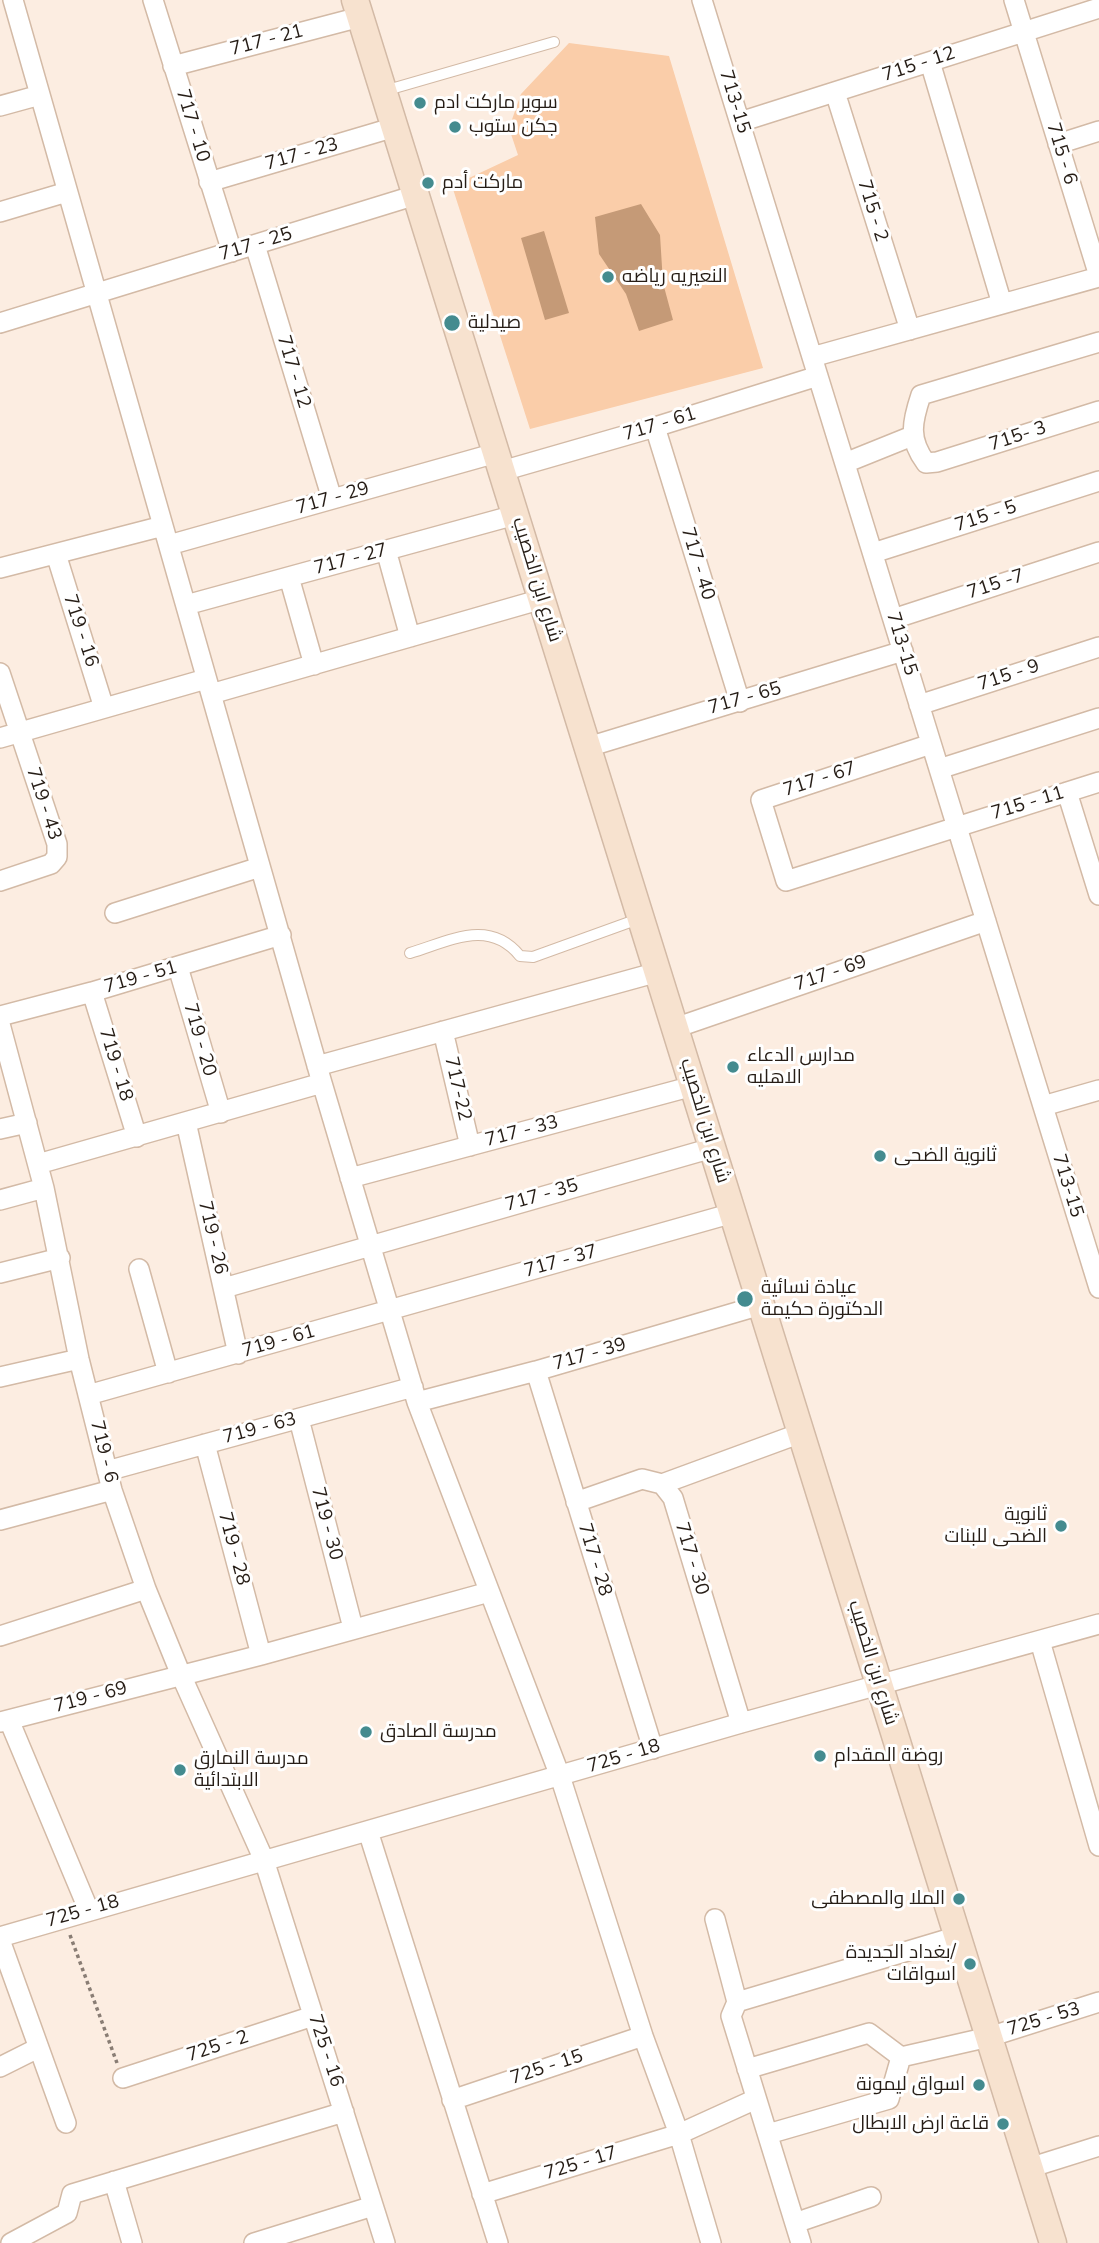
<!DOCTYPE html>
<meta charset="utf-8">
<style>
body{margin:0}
canvas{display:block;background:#fcede1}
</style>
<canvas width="1099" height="2243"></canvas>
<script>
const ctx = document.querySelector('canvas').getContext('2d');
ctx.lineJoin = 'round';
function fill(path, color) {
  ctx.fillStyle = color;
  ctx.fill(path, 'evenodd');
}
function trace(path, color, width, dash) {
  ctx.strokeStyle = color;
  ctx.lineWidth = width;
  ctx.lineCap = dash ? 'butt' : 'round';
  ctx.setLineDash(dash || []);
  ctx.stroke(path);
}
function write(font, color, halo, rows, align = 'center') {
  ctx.font = font + ' "Nunito Sans",Cairo,sans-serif';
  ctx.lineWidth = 6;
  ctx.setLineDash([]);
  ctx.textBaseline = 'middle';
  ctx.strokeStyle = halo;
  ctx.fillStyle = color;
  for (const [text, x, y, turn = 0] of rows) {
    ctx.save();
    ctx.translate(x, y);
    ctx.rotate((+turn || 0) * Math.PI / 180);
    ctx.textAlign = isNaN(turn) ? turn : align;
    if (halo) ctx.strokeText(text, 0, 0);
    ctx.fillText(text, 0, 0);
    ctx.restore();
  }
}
fill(new Path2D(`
 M569,43L669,56L763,368L530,429L452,186L518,155L509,128L521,94Z`), '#facda9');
fill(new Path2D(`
 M641,204L660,235L663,283L673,320L639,331L626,294L599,254L595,217Z
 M544,231L569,313L545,320L521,238Z`), '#c59a77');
const lane = new Path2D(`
 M384,91L554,42
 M410,953C450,941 489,918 520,956L533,957L641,918`);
const street = new Path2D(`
 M13,0L322,1083L417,1402L560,1776L643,2036L679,2134L711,2243
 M153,0L232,252
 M702,0L1099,1288
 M1014,0L1099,276
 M930,62L1002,304
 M173,66L360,17
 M835,92L910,330
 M0,106L40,95
 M740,122L1099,8
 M1058,144L1099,131
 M209,182L395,127
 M0,212L67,192
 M255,245L332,499
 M0,323L416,195
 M1099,342L921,395C912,422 908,439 926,463L937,462L1099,411
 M812,357L1099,277
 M655,427L740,702
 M845,463L912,436
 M502,471L655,427L818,376
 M169,545L496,453
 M386,550L410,637
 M873,553L1099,481
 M56,554L104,708
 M0,568L163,526
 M289,577L314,665
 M186,605L515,515
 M893,619L1099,552
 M0,673L57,844V857L51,864L0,881
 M211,694L542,599
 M919,705L1099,647
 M0,738L206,679
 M931,744L761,800L786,881L1099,782
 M588,747L903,651
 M939,769L1099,718
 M1067,792L1099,895
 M115,913L260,867
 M178,967L221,1113
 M92,992L137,1137
 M0,1016L92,992L281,935
 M0,1024L44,1188L79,1359L112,1490L146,1589L181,1675L264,1860L385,2243
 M675,1028L986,921
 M443,1031L470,1146
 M317,1066L658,972
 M1043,1106L1099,1090
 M186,1122L238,1354
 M0,1129L27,1123
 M38,1164L322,1083
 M350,1178L693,1086
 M0,1200L44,1188
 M139,1269L168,1373
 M0,1273L60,1258
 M224,1288L712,1148
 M536,1371L653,1749
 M0,1377L79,1359
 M88,1395L733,1213
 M417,1402L536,1371L761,1305
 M299,1419L353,1628
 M205,1444L261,1655
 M107,1471L413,1387
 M662,1484L801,1433
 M576,1502L642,1479L662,1484L673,1498L741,1723
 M0,1520L112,1490
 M0,1636L146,1589
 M1040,1641L1099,1846
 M9,1720L89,1911
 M0,1722L261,1655L489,1592
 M368,1831L498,2243
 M715,1919L737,2002L731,2016L801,2243
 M0,1937L741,1723L1099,1624
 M0,1940L66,2123
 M737,2002L958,1936
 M901,2057L989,2037L1099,2002
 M0,2067L38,2048
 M747,2069L869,2033L901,2057L889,2099L768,2134
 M123,2078L313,2016
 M452,2100L643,2036
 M1029,2168L1099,2146
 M114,2181L132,2243
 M482,2194L679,2134L756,2099
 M795,2223L871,2197
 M11,2243L67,2213L72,2194L344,2112
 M254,2243L373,2206`);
const secondary = new Path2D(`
 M355,0L1053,2243`);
trace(lane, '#d3baa6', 12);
trace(street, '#d3baa6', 22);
trace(secondary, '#d3baa6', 29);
trace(new Path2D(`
 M70,1935L117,2063`), '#897d74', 3.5, [3.5, 3.5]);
trace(lane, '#fff', 10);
trace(street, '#fff', 19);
trace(secondary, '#f7e2cf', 26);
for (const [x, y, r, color] of [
 [420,103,7,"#448b8f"],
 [455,127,7,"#448b8f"],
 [428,183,7,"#448b8f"],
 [608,277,7,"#448b8f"],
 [452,323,9,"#448b8f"],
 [733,1067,7,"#448b8f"],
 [880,1156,7,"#448b8f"],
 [745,1299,9,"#448b8f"],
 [1061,1526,7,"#448b8f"],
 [366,1732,7,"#448b8f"],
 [820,1756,7,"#448b8f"],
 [180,1770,7,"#448b8f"],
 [959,1899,7,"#448b8f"],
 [970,1964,7,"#448b8f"],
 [979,2085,7,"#448b8f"],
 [1003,2124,7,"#448b8f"]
]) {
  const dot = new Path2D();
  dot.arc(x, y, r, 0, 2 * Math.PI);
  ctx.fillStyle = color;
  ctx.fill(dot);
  trace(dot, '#fff', 2.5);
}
write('19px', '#261d16', '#fff', [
 ["717 - 21",267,41,-15],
 ["715 - 12",919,65,-18],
 ["713-15",734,102,73],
 ["717 - 10",192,126,73],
 ["715 - 6",1061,154,73],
 ["717 - 23",302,155,-16],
 ["715 - 2",872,211,73],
 ["717 - 25",256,245,-17],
 ["717 - 12",293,372,73],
 ["717 - 61",660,425,-17],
 ["715- 3",1018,437,-18],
 ["717 - 29",333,499,-16],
 ["715 - 5",986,517,-18],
 ["717 - 27",351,560,-15],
 ["717 - 40",697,564,73],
 ["شارع ابن الخصيب",536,580,73],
 ["715 -7",996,585,-18],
 ["719 - 16",80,631,72],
 ["713-15",901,644,73],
 ["715 - 9",1009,676,-18],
 ["717 - 65",745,699,-16],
 ["717 - 67",820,780,-18],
 ["719 - 43",43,804,72],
 ["715 - 11",1028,804,-17],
 ["717 - 69",831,974,-19],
 ["719 - 51",141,978,-16],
 ["719 - 20",199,1040,74],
 ["719 - 18",115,1065,73],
 ["717-22",457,1089,77],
 ["شارع ابن الخصيب",704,1121,73],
 ["717 - 33",522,1132,-15],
 ["713-15",1067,1186,73],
 ["717 - 35",542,1196,-16],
 ["719 - 26",212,1238,77],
 ["717 - 37",561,1262,-16],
 ["719 - 61",279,1342,-16],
 ["717 - 39",590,1355,-16],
 ["719 - 63",260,1429,-15],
 ["719 - 6",103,1452,76],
 ["719 - 30",326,1524,75],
 ["719 - 28",233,1549,75],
 ["717 - 30",691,1559,73],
 ["717 - 28",594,1560,73],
 ["شارع ابن الخصيب",872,1663,73],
 ["719 - 69",91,1698,-15],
 ["725 - 18",624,1757,-17],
 ["725 - 18",83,1912,-16],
 ["725 - 53",1044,2020,-17],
 ["725 - 2",218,2047,-18],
 ["725 - 16",325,2051,72],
 ["725 - 15",547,2068,-18],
 ["725 - 17",581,2164,-17]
]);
write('19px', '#261d16', '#fff', [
 ["سوير ماركت ادم",434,103],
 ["جكن ستوب",469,127],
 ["ماركت أدم",442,183],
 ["النعيريه رياضه",622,277],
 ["صيدلية",468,323],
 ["مدارس الدعاء",747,1056],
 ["الاهليه",747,1078],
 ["ثانوية الضحى",894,1156],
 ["عيادة نسائية",761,1288],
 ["الدكتورة حكيمة",761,1310],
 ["ثانوية",1047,1515,"right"],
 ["الضحى للبنات",1047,1537,"right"],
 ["مدرسة الصادق",380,1732],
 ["روضة المقدام",834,1756],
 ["مدرسة النمارق",194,1759],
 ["الابتدائية",194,1781],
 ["الملا والمصطفى",945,1899,"right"],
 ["بغداد الجديدة/",956,1953,"right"],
 ["اسواقات",956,1975,"right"],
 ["اسواق ليمونة",965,2085,"right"],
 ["قاعة ارض الابطال",989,2124,"right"]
], 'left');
</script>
